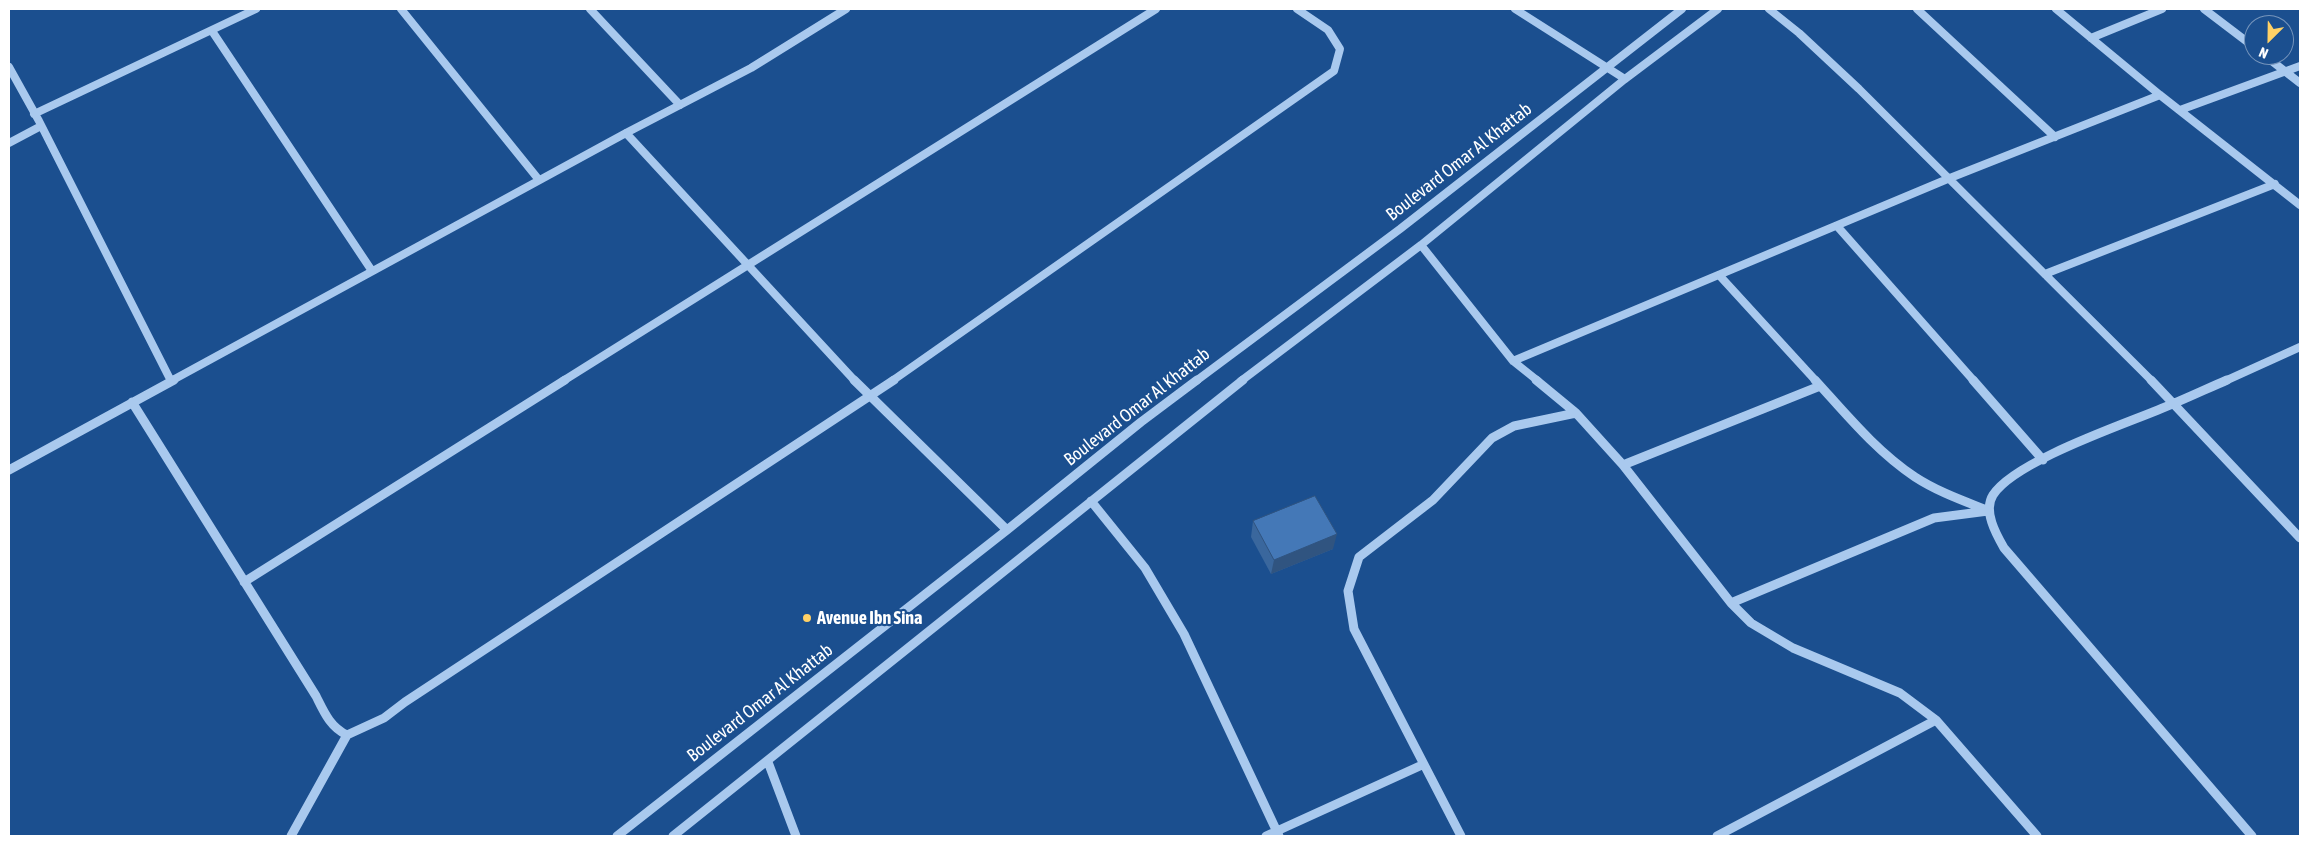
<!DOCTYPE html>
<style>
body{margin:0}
#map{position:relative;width:2309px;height:845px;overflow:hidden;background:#1b4f8f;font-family:"Asap Condensed",sans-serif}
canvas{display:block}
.frame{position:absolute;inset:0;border:10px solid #fff;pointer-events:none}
.north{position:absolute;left:2244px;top:15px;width:50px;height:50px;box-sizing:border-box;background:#1b4f8f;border:1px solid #7695bc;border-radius:50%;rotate:203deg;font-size:14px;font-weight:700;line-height:20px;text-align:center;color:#fff}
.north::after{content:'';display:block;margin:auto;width:18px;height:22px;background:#ffd166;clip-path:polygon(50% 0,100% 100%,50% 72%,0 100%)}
</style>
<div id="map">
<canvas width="2309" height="845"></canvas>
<div class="frame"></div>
<div class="north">N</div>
</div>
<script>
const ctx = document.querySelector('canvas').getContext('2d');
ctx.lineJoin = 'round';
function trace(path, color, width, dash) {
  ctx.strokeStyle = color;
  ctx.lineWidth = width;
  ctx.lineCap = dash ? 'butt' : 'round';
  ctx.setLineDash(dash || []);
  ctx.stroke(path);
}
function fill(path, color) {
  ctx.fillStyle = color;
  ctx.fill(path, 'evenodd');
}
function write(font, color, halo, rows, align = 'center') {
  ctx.font = font + ' "Asap Condensed",sans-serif';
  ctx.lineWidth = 4.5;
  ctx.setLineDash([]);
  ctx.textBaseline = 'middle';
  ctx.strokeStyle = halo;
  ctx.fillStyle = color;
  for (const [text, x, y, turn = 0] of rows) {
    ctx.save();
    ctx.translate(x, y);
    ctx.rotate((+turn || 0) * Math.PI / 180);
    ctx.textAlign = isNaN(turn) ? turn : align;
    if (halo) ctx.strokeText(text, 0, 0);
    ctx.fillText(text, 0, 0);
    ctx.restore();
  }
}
trace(new Path2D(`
 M401,9L539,180
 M590,9L680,105
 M1515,9L1625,79
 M1769,9L1799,33L1859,89L2152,381
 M1917,9L2055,137
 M2056,9L2160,95L2300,205
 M2204,9L2254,47
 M212,31L372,271
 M2091,38L2162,9
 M2264,55L2300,83
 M9,67L39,121L171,381
 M2180,110L2300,66
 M34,114L256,9
 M626,133L855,381
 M9,143L41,126
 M1837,226L1974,381
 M1421,245L1513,361L1538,381
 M2045,274L2275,184
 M1719,275L1816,381
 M1513,361L1950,178L2160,95
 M171,381L626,133L751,68L846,9
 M563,381L1156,9
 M892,381L1334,71L1340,49L1328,30L1297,9
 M1196,381L1400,229L1682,9
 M1241,381L1421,245L1625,79L1718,9
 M2225,381L2300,347`), '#a9c9ee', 8);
trace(new Path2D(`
 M854,380L1007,530
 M1536,380L1576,413L1623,465L1731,603L1751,623L1793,648L1900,693L1936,720L2037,836
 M1815,380C1846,414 1876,451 1915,477C1938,492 1964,501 1989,511
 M1973,380L2043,460
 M2151,380L2300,538
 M2227,380C2204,390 2181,401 2158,410C2119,426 2014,462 1993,495C1983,511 1996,534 2004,548L2252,836
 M132,402L316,696C324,712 330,727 347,735L384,718L405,702L894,380
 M1623,465L1820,386
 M9,470L174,380
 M1091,501L1145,568L1184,634L1279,836
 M244,582L565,380
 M1731,603L1934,518L1988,511
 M768,762L796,836
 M291,836L347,735
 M617,836L1007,530L1141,422L1197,380
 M673,836L1243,380
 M1266,836L1422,765
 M1461,836L1354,629L1348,591L1359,557L1433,500L1492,438L1514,426L1576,413
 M1717,836L1936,720`), '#a9c9ee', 9);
fill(new Path2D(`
 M1253,521L1333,549L1271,574L1251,537Z`), '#3a679d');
fill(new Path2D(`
 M1337,534L1333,549L1271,574L1274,560Z`), '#305480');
const building = new Path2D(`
 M1315,496L1337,534L1274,560L1253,521Z`);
fill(building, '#4478b7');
trace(building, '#305480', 1);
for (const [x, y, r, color] of [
 [807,618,5,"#ffd166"]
]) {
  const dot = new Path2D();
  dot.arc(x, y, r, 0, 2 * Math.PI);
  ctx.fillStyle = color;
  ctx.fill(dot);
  trace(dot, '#1b4f8f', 2);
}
write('18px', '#fff', '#1b4f8f', [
 ["Boulevard Omar Al Khattab",1459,162,-38],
 ["Boulevard Omar Al Khattab",1137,407,-38],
 ["Boulevard Omar Al Khattab",760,703,-38]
]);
write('bold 18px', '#fff', '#1b4f8f', [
 ["Avenue Ibn Sina",817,618]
], 'left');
</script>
